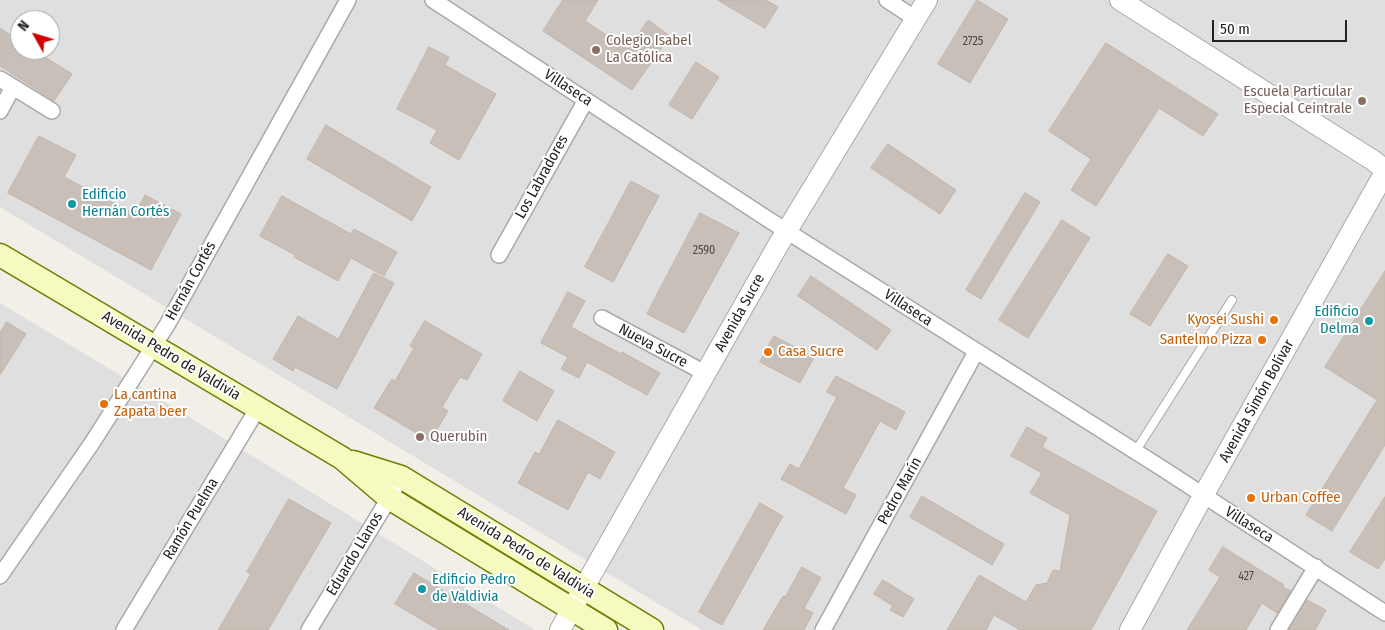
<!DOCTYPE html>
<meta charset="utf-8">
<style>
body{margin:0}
#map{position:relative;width:1385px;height:630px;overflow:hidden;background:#f2efe9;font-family:"Fira Sans Condensed",sans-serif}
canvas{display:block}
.north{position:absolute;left:10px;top:10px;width:50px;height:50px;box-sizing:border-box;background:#fff;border:1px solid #a7a7a7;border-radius:50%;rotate:309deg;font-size:14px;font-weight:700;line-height:20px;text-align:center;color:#222}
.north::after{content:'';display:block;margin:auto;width:18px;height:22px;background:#d40000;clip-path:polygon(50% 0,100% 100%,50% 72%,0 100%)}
.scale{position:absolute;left:1212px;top:20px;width:135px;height:22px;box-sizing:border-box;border:2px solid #222;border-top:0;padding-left:6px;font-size:15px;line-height:18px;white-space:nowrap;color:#222;-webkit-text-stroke:4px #fff;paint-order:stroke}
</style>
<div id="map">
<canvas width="1385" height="630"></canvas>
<div class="north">N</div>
<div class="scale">50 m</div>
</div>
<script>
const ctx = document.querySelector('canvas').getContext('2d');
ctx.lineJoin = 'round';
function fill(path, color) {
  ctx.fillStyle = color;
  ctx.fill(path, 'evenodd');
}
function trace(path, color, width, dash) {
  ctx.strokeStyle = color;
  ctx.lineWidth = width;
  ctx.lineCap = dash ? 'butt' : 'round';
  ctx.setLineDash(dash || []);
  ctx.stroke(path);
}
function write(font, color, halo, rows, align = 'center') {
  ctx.font = font + ' "Fira Sans Condensed",sans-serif';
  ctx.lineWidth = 4;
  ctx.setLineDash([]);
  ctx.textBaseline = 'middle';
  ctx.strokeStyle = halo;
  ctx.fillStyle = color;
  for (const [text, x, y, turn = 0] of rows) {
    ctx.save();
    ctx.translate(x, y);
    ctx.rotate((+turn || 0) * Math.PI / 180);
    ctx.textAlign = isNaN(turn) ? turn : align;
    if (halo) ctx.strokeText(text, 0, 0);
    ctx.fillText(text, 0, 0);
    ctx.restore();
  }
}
fill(new Path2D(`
 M0,0H1385V630H702L0,207ZM20,20H50V50H20Z
 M0,303L155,396L535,630H0Z`), '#e0dfdf');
const building = new Path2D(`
 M563,0H598L585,21L628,49L648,20L670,36L632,90L543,31Z
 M718,0H766L778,7L765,28Z
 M977,0L1008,19L970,83L938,64Z
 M0,28L20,41V50H34L72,74L54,101L0,66Z
 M1106,43L1218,114L1203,136L1159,108L1096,206L1071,190L1091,159L1049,131Z
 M429,47L449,57L445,65L496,94L459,160L430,143L437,130L397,109Z
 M696,62L719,77L692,119L669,105Z
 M326,125L431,187L412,221L307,159Z
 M39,136L76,155L64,177L135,214L145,195L181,214L151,270L8,193Z
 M888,144L956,190L940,214L871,168Z
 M631,181L659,196L613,282L585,267Z
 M1025,193L1040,202L981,299L966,290Z
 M282,196L351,234L354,229L397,252L384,276L351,258L338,281L294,257L295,255L260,236Z
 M700,213L739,233L684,333L647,314Z
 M1062,220L1090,238L1028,338L999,320Z
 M1168,254L1188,266L1150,326L1130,314Z
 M1385,271V445L1332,531L1306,515L1377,400L1325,367Z
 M374,273L394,283L337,389L295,367L293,371L273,359L298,316L338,339Z
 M811,276L891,330L877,350L798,296Z
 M568,292L585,301L571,327L621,354L622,352L660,373L647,395L587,362L579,378L561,369L568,357L541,343Z
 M425,321L482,354L467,380L460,377L442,407L448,411L430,441L374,408L392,379L395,381L414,348L410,346Z
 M7,322L26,334L0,375V333Z
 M774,336L814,357L800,383L760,362Z
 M520,371L554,391L537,421L503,401Z
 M836,376L905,412L896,430L880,421L843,488L856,495L846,514L781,479L790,464L799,469L837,397L827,392Z
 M558,420L615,452L600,479L588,472L568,510L518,483L535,452L539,454Z
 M1027,427L1047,438L1042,447L1157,511L1091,630H1020L994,615L986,630H947L979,575L1026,602L1036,585L1047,583L1053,570L1060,571L1070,515L1030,493L1042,473L1011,456Z
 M922,496L1004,544L992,565L910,517Z
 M1385,497V559L1378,569L1350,552Z
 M289,499L331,523L268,630H218L251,574L247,572Z
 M760,503L783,516L722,625L699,612Z
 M1223,547L1284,585L1283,587L1291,591L1277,613L1262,603L1246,630H1187L1220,577L1209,570Z
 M802,567L821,578L804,608L813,613L804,630H763L783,596L785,597Z
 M414,573L509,630H439L395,604Z
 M883,580L914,599L903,617L890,610L893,606L874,594Z
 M1307,600L1326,610L1315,630H1289Z`);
fill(building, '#c7bfb8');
trace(building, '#c4b6ab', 1);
const service = new Path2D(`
 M1135,452L1232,300`);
const minor = new Path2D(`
 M433,0L766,218L1160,467L1385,613
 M887,0L916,19
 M0,79L52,111
 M0,111L13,87
 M499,255L586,100
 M602,318L705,373
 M0,576L92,443L167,325L348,0
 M124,630L258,408
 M309,630L394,490
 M823,630L976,352
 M1278,630L1316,567`);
const tertiary = new Path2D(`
 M1120,0L1374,161L1385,170
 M560,630L777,247L927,0
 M1130,630L1203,496L1385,172`);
const secondary = new Path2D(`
 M0,255L342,458L389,498L606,630
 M353,462L401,477L652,630`);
trace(service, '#a9a9a9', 10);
trace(minor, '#a9a9a9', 18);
trace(tertiary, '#a9a9a9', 22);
trace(secondary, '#707d05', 25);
trace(service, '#fff', 8);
trace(minor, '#fff', 15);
trace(tertiary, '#fff', 20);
trace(secondary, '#f7fabf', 22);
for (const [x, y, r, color] of [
 [596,50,5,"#8d6e63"],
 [1362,101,5,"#8d6e63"],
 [72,204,5,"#0f9aa8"],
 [1274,320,5,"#e8710a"],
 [1369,321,5,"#0f9aa8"],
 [1262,340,5,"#e8710a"],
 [768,352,5,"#e8710a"],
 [104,404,5,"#e8710a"],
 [420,437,5,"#8d6e63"],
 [1251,498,5,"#e8710a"],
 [422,589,5,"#0f9aa8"]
]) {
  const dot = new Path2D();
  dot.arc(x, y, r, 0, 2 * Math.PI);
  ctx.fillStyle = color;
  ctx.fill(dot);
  trace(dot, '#fff', 2);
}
write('12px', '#4b4948', null, [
 ["2725",973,42],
 ["2590",704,251],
 ["427",1246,577]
]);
write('15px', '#785e54', '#fff', [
 ["Colegio Isabel",606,41],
 ["La Católica",606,58],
 ["Escuela Particular",1352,92,"right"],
 ["Especial Ceintrale",1352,109,"right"],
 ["Querubin",430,437]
], 'left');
write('15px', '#222', '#fff', [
 ["Villaseca",568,88,33],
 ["Los Labradores",542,177,-61],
 ["Hernán Cortés",191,281,-61],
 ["Villaseca",908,308,33],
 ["Avenida Sucre",740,313,-61],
 ["Nueva Sucre",653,346,28],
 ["Avenida Pedro de Valdivia",171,356,31],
 ["Avenida Simón Bolívar",1257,401,-61],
 ["Pedro Marín",900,491,-61],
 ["Ramón Puelma",191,519,-59],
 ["Villaseca",1249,525,32],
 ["Avenida Pedro de Valdivia",526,553,32],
 ["Eduardo Llanos",355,554,-59]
]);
write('15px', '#0d838f', '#fff', [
 ["Edificio",82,195],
 ["Hernán Cortés",82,212],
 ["Edificio",1359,312,"right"],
 ["Delma",1359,329,"right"],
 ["Edificio Pedro",432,580],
 ["de Valdivia",432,597]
], 'left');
write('15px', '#c56008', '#fff', [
 ["Kyosei Sushi",1264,320,"right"],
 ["Santelmo Pizza",1252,340,"right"],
 ["Casa Sucre",778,352],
 ["La cantina",114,395],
 ["Zapata beer",114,412],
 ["Urban Coffee",1261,498]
], 'left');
</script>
